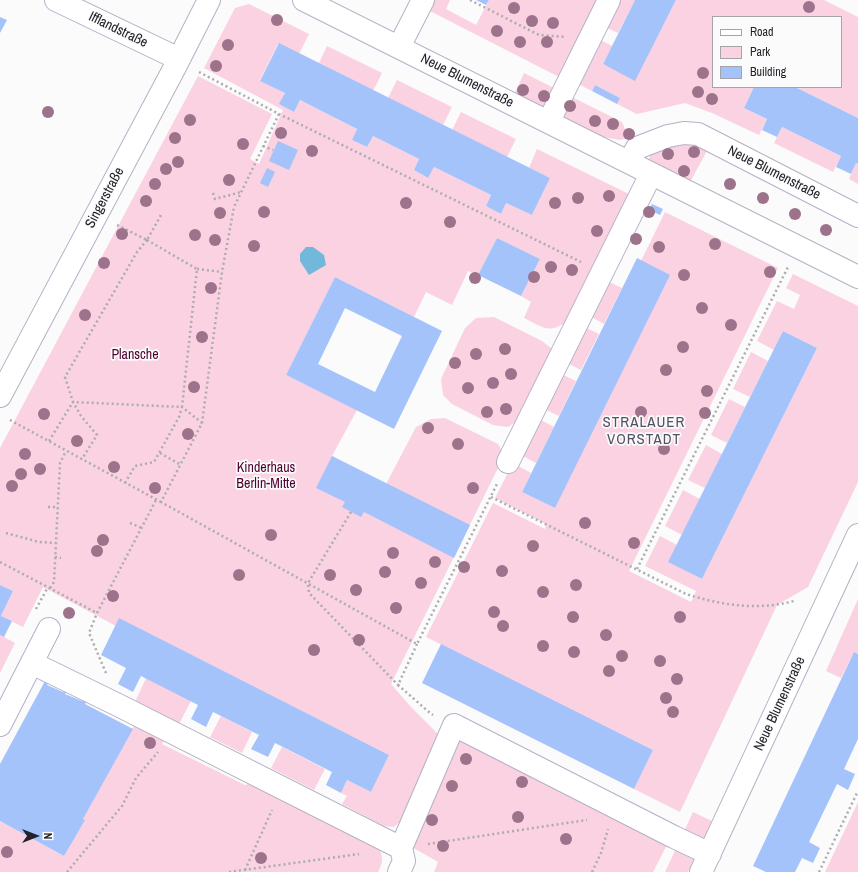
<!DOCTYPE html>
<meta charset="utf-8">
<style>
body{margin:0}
#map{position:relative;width:858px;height:872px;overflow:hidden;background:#fbfbfb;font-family:"Archivo Narrow",sans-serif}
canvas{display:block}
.legend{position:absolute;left:712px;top:16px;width:130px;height:72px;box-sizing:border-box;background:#fbfbfb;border:1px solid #a5a4a8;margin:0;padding:5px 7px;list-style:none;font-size:12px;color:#23222b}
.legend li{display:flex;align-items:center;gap:8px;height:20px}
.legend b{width:20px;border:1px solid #a5a4a8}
.north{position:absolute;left:16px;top:816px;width:40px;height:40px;-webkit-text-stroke:3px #fbfbfb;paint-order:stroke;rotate:90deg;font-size:11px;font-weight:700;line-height:16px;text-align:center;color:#23222b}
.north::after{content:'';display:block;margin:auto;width:14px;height:18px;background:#23222b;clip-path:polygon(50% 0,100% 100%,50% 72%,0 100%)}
</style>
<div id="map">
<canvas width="858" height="872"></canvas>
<ul class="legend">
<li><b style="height:5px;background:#fff"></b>Road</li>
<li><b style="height:11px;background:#fad2e1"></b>Park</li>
<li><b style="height:11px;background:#a4c3fb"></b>Building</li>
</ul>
<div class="north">N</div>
</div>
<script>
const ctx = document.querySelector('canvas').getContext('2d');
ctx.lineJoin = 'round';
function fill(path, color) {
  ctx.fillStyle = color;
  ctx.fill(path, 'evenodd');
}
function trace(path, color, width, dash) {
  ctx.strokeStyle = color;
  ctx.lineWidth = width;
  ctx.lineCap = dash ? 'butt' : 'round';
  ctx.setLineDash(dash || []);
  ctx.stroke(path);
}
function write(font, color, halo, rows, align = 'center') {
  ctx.font = font + ' "Archivo Narrow",sans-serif';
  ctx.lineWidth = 3.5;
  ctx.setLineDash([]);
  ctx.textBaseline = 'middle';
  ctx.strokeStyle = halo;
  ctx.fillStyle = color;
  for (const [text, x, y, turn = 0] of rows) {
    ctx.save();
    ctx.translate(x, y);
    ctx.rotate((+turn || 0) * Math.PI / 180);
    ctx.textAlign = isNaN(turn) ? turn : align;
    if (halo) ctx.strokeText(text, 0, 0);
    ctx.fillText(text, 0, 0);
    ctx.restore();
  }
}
fill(new Path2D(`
 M431,0H450L446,9L476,25L489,0H599L561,78L426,9Z
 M616,0H635L618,33L603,26Z
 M676,0H824L858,17V118L795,87H841V17H713V87H754L744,108L767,119L759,135L712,113L685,103L637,114L617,104L620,98L595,85L592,91L578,84L597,38L612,46L603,64L635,80Z
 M249,4L309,34L299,54L278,44L260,80L285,93L280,104L294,112L300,100L357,129L352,140L367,147L373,136L419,159L414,170L428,178L434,167L491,195L486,206L501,214L506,203L532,215L550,178L529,168L537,149L633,196L570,320C548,334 546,329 524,318L531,302L521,296L540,259L497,238L478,275L468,271L452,305L426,292L414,317L335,277L286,375L357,410L332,456L386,484L416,427L431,419L445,418L498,444L503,453L500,464L391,684L411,707L439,735L400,822L394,827L384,826L342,804L347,796L341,793L347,780L371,792L389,755L120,619L116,626L43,587L23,627L1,616L13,591L0,585V448L198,76L272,114L250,159L259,164L283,110L204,68L235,8Z
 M327,46L382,73L373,91L319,63Z
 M524,73L622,122L629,138L620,140L592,135L514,95Z
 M397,80L452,107L443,125L388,98Z
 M461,112L516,139L507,157L452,130Z
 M782,127L841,156L833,172L774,143Z
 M684,143L696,144L708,149L689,184L649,163V158L651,153L676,144Z
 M856,163L858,164V184L849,179Z
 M665,212L778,268L629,571L691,602L696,591L645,566L660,536L677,545L669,562L702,579L817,348L783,331L774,350L757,341L777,301L794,309L800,295L786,288L793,274L858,306V482L808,587L777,605L680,812L634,789L653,750L426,637L493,503L545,529L546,524L495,498L513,463L531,473L522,492L555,508L641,261Z
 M605,280L622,288L604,324L588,315Z
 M494,317L542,341L551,348V358L520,419L508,427L493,425L452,404L443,395L441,379L465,328L476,318Z
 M582,326L599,334L581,370L565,362Z
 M751,352L768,361L750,397L733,389Z
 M559,373L576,381L559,416L542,408Z
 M729,399L745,407L727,443L711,435Z
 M537,418L554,427L536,463L519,454Z
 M706,445L722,454L705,488L688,480Z
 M683,490L700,499L682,535L665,526Z
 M858,599V654L854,652L841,678L826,671Z
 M0,635L15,643L0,673Z
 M146,678L191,701L179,724L135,702Z
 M221,716L252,732L242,753L210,737Z
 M136,722L166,737L162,744L168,747L245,785L256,782L376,842C382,854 385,860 378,872H0V821L64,856L84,820L83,819Z
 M471,740L670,839L653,872H434L438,862L410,846L455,743Z
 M282,747L325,769L314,790L271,768Z
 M858,802V872H825Z
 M693,812L712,821L688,872H665Z`), '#fad2e1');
fill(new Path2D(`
 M306,247H313L324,255L326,265L309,275L300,261V254Z`), '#72b8db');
fill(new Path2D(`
 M476,0H489L486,5Z
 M635,0H676L635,81L603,64Z
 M0,17L7,20L0,33Z
 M279,43L550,178L532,215L506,203L501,214L486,206L491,195L434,167L428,178L414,170L419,159L373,136L367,147L352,140L357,129L300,100L294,112L279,104L285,93L260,81Z
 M595,85L620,98L617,104L592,91Z
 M754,87H795L858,118V164L856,163L851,174L836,167L841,156L782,127L777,137L762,130L767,119L744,108Z
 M278,141L298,150L289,170L269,161Z
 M267,168L275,172L268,187L260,183Z
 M652,204L663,209L660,215L649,210Z
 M497,238L540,259L521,296L478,275Z
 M637,258L670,275L555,508L522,492Z
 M335,277L442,331L394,429L286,375ZM345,308L402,336L375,392L318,364Z
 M783,331L817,348L702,579L668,562Z
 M332,456L470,525L454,558L364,512L361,517L342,507L345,502L316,488Z
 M0,585L13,591L1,616L12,621L4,637L0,635Z
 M119,618L389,755L371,792L347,780L341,793L326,785L332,772L275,743L268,757L251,749L259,735L213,712L206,727L191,719L198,705L141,676L133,692L118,684L126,668L101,655Z
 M441,644L653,750L634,789L422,683Z
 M854,652L858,654V739L844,769L855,774L848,790L837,784L809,842L820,848L813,863L802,858L795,872H766L753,866Z
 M45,681L48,683L47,685L63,692L64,691L66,692L65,694L82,701L83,699L87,701L85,704L133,729L83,819L85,820L64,856L0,821V764Z`), '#a4c3fb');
const minor = new Path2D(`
 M56,0L179,59
 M304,0L858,277
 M399,47L423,0
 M549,121L609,0
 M629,162L637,148L668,136L684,133L698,134L858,216
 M0,396L175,67L209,0
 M508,462L651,174
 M32,663L120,706L401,848
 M0,725L49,629
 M399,872L404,861L401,848L454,725L674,837L710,854
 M701,872L858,535`);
trace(minor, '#b4b0c7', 24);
trace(new Path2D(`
 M470,0L539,35L566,37
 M199,72L279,114L581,262
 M279,114L234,207L222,272L202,423L161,502L417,644L498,482
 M263,146L273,150
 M213,193L215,199L241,192
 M117,225L147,240L161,215
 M147,240L197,269L182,407L73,402L65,377L137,252Z
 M197,269L222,272
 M10,420L161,502
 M49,441L73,402L81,416L97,435L82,459
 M160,453L181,465
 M125,483L135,466L154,462L179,417L182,407L202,423
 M491,497L686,594C721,605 757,611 794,601
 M48,507H58
 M351,512L308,583L309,593L398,685
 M130,523L142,528
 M6,533L39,542L56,543
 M55,557L61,558
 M0,562L97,613
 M637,569L788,267
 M50,588L54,582L60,463L66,451
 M36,609L48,587
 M417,644L398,685L430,713L433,715
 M106,673L89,633L97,613L156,500
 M428,844L587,820
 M245,870L272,810
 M67,872L122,806L136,778L158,752
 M229,872L359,854
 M592,872L601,853L608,829
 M819,872L858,791`), '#acacaf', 2.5, [2, 3]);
trace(minor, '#fff', 22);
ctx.fillStyle = '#9d728b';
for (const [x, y] of [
 [809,7],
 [514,8],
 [277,20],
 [532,21],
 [553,23],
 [497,31],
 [520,42],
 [547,42],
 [228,45],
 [216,66],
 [703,73],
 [523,90],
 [698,92],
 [544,96],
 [712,99],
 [570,106],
 [48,112],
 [190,120],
 [595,121],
 [613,124],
 [281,133],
 [629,134],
 [175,138],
 [243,144],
 [312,151],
 [694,152],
 [668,154],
 [178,162],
 [166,169],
 [684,171],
 [229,180],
 [155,184],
 [730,184],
 [609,196],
 [578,198],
 [763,198],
 [146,201],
 [406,203],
 [555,203],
 [264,212],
 [649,212],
 [220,213],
 [795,214],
 [450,222],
 [826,230],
 [597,231],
 [122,234],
 [195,235],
 [636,239],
 [215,240],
 [715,244],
 [254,246],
 [659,247],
 [104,263],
 [551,267],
 [572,270],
 [770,272],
 [684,275],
 [534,277],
 [475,278],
 [211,288],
 [702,308],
 [85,315],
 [731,325],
 [202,337],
 [683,347],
 [505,349],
 [476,354],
 [455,363],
 [666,370],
 [511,374],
 [493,383],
 [194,387],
 [468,388],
 [707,391],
 [506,409],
 [487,412],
 [641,412],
 [705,413],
 [44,414],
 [428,428],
 [188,434],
 [77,441],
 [458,444],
 [664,449],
 [25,454],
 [114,467],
 [40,469],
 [21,474],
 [12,486],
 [155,488],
 [473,488],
 [585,523],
 [271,535],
 [103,540],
 [634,543],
 [533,546],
 [97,551],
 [393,553],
 [435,562],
 [464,567],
 [502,571],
 [385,572],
 [239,575],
 [330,575],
 [421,583],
 [576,585],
 [356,590],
 [543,592],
 [113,596],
 [396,608],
 [494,612],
 [69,613],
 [573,617],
 [680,617],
 [503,626],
 [606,635],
 [359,640],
 [543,646],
 [314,650],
 [574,652],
 [622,656],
 [660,661],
 [609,671],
 [677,679],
 [666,698],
 [673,712],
 [150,743],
 [466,759],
 [522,782],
 [452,786],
 [518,817],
 [432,820],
 [566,839],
 [443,846],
 [7,852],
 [261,858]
]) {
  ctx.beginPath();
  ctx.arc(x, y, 6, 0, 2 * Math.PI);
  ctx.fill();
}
write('14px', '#23222b', '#fbfbfb', [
 ["Ifflandstraße",118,30,26],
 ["Neue Blumenstraße",467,81,27],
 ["Neue Blumenstraße",774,173,27],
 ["Singerstraße",105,198,-62],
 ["Neue Blumenstraße",780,704,-65]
]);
write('14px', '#50012f', '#fbfbfb', [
 ["Plansche",135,355],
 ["Kinderhaus",266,468],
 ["Berlin-Mitte",266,484]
]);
ctx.letterSpacing = '1px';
write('15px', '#545165', '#fbfbfb', [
 ["STRALAUER",644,423],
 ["VORSTADT",644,440]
]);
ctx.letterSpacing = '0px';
</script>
